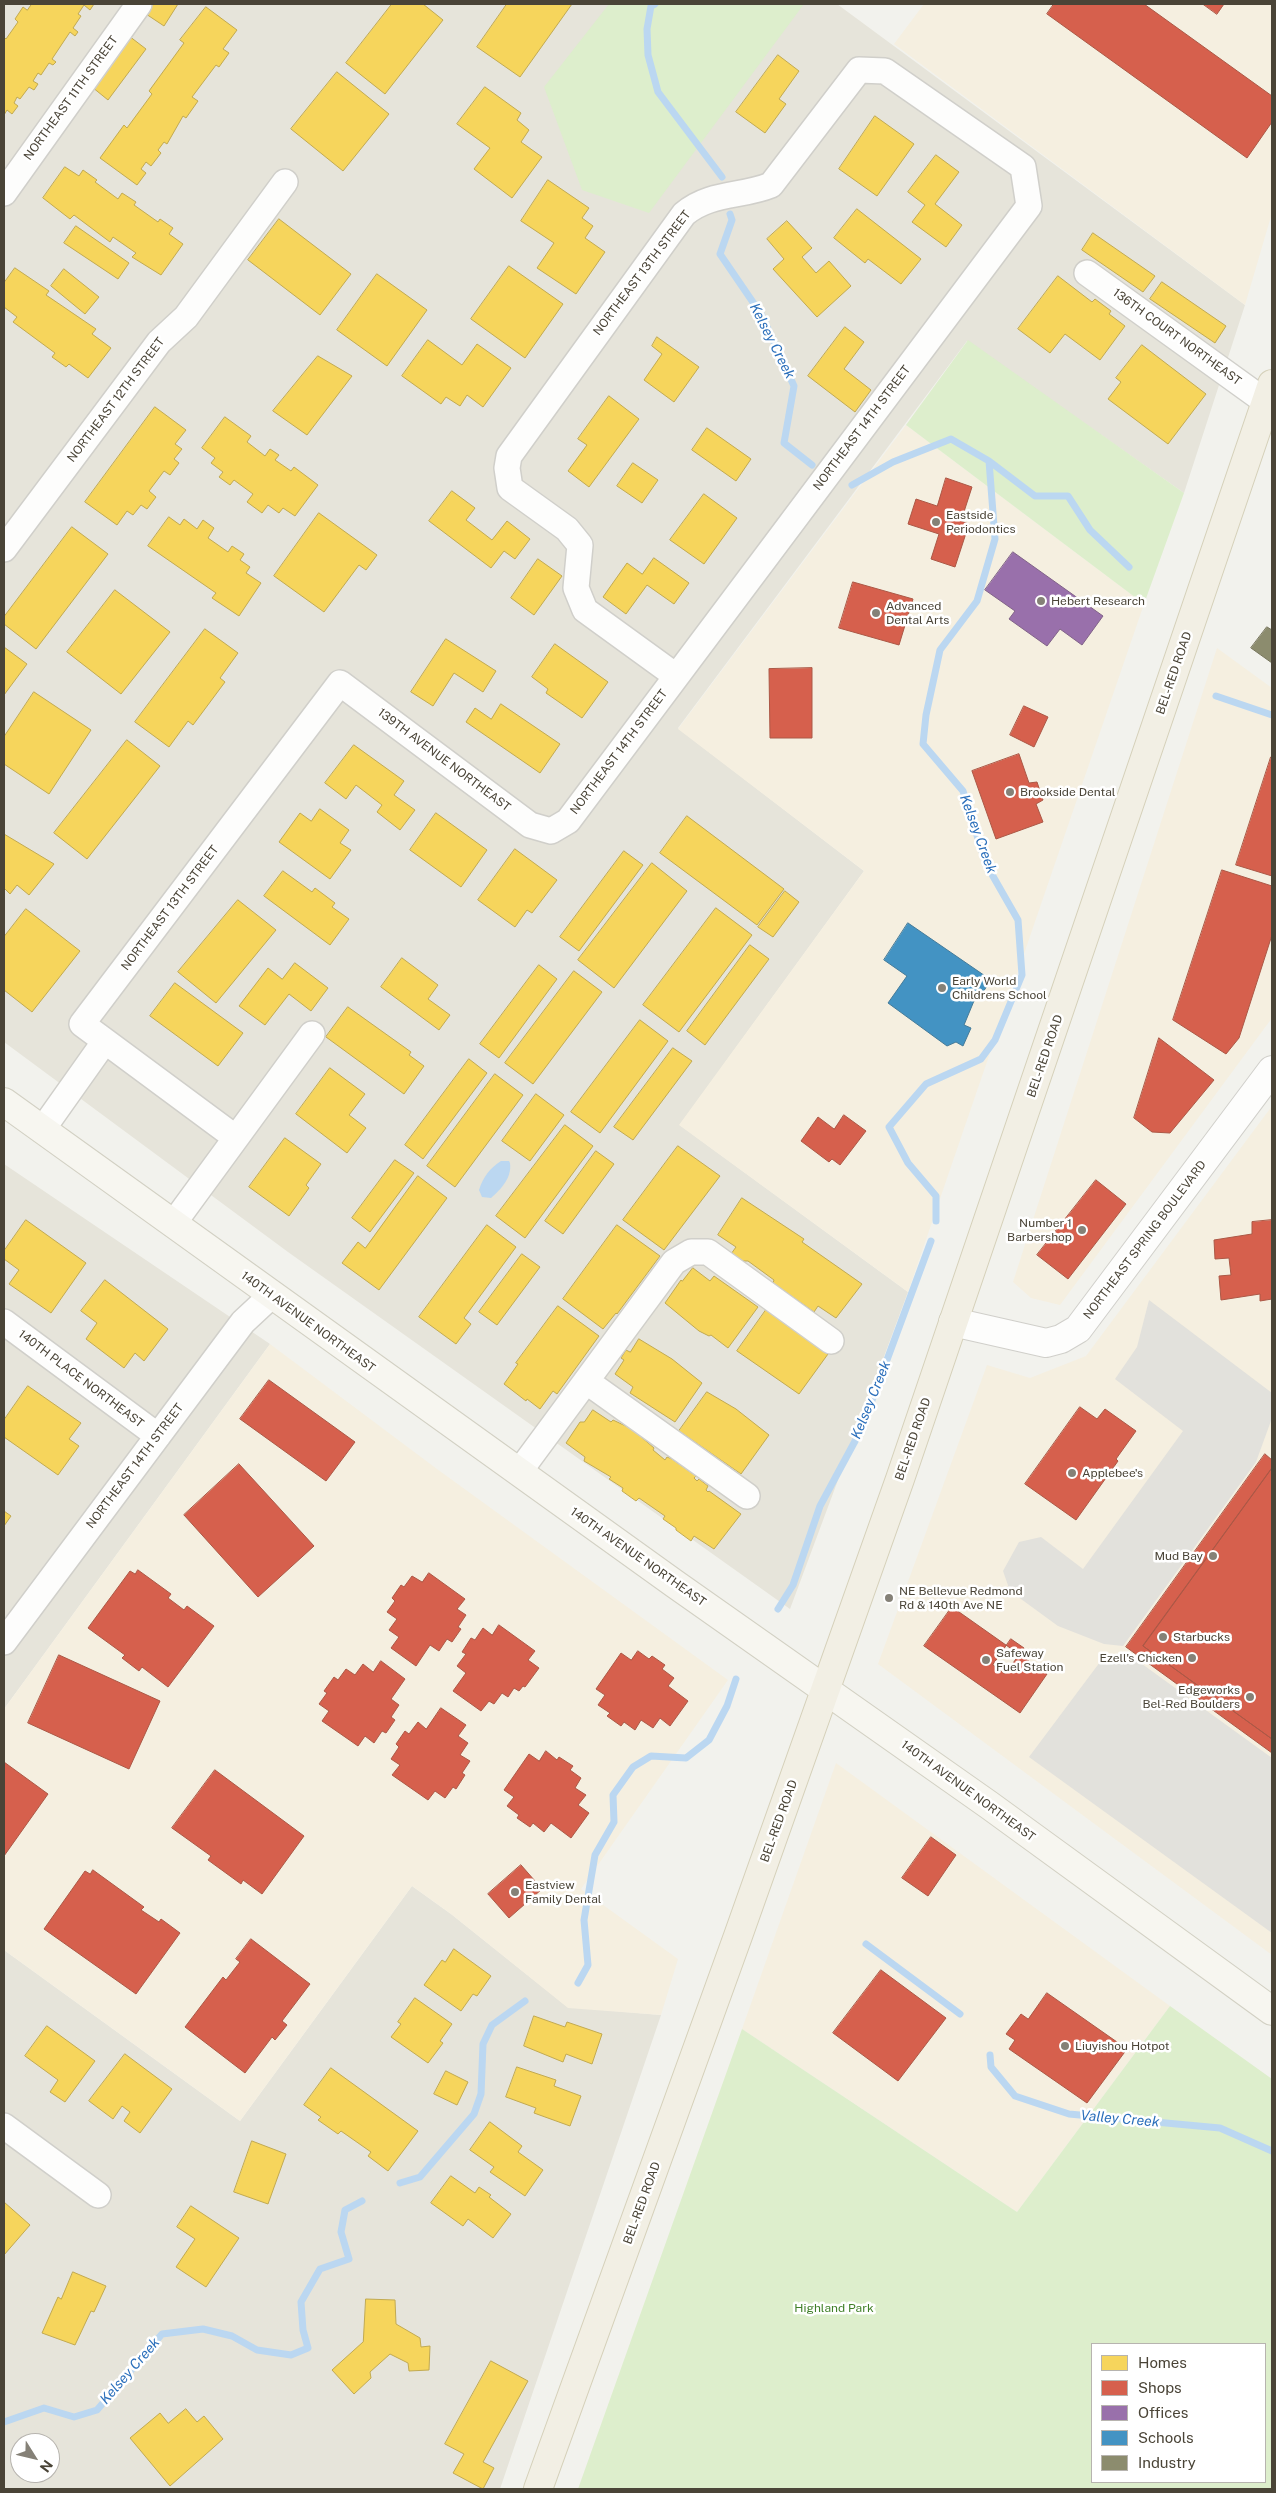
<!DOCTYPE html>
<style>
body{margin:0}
#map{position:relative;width:1276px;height:2493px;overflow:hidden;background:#f2f2ed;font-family:"Public Sans",sans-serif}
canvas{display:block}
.frame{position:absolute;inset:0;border:5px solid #4a4437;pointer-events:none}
.legend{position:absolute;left:1091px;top:2343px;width:175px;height:140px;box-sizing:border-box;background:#fff;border:1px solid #b7b4af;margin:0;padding:6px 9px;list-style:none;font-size:15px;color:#4a4437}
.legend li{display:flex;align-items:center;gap:10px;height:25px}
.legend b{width:25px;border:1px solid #b7b4af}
.north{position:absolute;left:10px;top:2433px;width:50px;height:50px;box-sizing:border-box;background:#fff;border:1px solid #b7b4af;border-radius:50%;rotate:126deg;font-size:14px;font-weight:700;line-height:20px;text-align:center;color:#4a4437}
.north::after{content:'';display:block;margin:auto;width:18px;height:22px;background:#858177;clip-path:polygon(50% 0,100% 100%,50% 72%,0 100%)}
</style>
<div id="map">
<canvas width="1276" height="2493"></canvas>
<div class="frame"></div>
<ul class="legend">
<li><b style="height:14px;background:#f6d55c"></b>Homes</li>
<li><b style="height:14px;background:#d6604d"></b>Shops</li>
<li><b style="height:14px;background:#9970ab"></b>Offices</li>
<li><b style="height:14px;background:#4393c3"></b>Schools</li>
<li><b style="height:14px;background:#8c8c6e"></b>Industry</li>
</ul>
<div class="north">N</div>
</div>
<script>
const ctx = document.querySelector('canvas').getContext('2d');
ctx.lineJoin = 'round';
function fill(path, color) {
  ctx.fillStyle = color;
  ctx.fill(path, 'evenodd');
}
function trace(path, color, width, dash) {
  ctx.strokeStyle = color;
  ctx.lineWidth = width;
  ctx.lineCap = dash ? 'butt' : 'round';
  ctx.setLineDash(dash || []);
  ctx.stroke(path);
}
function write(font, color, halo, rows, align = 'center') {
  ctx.font = font + ' "Public Sans",sans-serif';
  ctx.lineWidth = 5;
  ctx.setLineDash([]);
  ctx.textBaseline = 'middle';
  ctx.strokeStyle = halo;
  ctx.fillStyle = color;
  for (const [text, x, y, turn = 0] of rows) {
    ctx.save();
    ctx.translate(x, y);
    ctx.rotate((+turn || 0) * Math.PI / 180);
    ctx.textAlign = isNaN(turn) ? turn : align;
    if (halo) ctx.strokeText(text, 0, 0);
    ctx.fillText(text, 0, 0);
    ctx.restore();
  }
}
fill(new Path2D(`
 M4,4H837L1245,305L1184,493L967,341L678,728L864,871L680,1125L908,1292L790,1609L288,1252L4,1042Z
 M4,1164L270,1344L4,1709Z
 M412,1886L451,1914L568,2007L661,2015L500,2489H4V1950L240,2121ZM20,2443H50V2473H20Z`), '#e6e4da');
fill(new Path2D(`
 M924,4H1272V213L1245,305L894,44Z
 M906,425L1144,604L908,1292L679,1125L864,871L678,729Z
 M1217,648L1272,688V1018L1060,1305L1031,1298L1013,1282Z
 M1272,1106V1955L878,1664L987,1365L1030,1378L1086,1356Z
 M270,1344L437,1469L728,1680L581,1889L678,1959L661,2015L568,2008L451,1914L412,1886L240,2121L4,1950V1709Z
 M836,1763L1170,2006L1017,2212L742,2029Z`), '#f5efe0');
fill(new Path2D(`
 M609,4H804L649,213L582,190L544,87Z
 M968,340L1184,493L1144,604L906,425Z
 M1170,2006L1272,2079V2489H578L742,2029L1017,2212ZM1092,2344H1265V2482H1092Z`), '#dec');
fill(new Path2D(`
 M1149,1300L1272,1393V1418L1256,1462L1123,1646L1104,1644L1058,1626L1010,1591L1003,1571L1019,1542L1041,1537L1083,1569L1183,1431L1115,1379L1137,1347Z
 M1106,1654L1131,1656L1272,1758V1933L1029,1757Z`), '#e2e1dc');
fill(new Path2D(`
 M501,1161H509L510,1163C512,1178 501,1189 491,1198L482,1197L479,1190C483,1177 490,1168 501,1161Z`), '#bbd7f1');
const homes = new Path2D(`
 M32,4H94L90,10L84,5L78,14L81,16L73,28L78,32L75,36L70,32L52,59L56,62L53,65L49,63L41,75L38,73L33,81L38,84L34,90L29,87L20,99L17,97L14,103L18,106L12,114L7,110L4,115V37L6,39L18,22L15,19L23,7L27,10Z
 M153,4H178L164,26L146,14Z
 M392,4H423L443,20L385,94L346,63Z
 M507,4H572L520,77L477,47Z
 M206,7L237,30L223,49L229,53L219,67L216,65L192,97L198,101L186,118L183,116L167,144L164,142L158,150L161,153L151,166L146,162L141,169L146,173L137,185L100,158L124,125L127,128L152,94L149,91L184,43L180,40Z
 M129,36L146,49L108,100L92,87Z
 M778,55L799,71L779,99L786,104L765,133L736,112Z
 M337,72L389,114L343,171L291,129Z
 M485,87L521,113L517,120L529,130L521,142L542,157L512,198L474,169L490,148L457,124Z
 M875,116L914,144L877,196L839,169Z
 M936,155L959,172L935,204L962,225L946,247L912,222L925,205L908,192Z
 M65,167L79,176L83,170L97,180L95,182L118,199L122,193L136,202L134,205L158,222L160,219L173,228L169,234L183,244L161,275L132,257L136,253L113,237L110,242L74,215L70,219L43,198Z
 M548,180L589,208L582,218L593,226L585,238L605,252L576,294L537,268L554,243L521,221Z
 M857,209L921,259L901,284L868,259L865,263L834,238Z
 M279,219L351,274L320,315L248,260Z
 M787,221L812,248L802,257L816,273L829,261L851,286L817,317L773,269L784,259L767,239Z
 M76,226L129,263L118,279L64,243Z
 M1093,233L1155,276L1143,292L1082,250Z
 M509,266L563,304L525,358L471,319Z
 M15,268L49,291L46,295L96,329L92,334L111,348L88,378L69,364L66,367L52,357L55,353L13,322L17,317L4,307V283Z
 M64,269L99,297L85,314L51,286Z
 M377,274L427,310L387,366L337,330Z
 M1058,276L1092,302L1095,299L1111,311L1109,314L1125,326L1100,360L1065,334L1050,353L1018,329Z
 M1162,282L1226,326L1215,343L1150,299Z
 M845,327L864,342L844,369L871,390L855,412L808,376Z
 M657,337L699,367L674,402L644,380L662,354L652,346Z
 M428,340L462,365L477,344L511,368L483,407L467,395L460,406L446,397L441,404L402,376Z
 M1142,345L1206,394L1168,444L1108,399L1121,382L1116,378Z
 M318,356L352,376L307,435L273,411Z
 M609,396L639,419L589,487L568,471L587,445L578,439Z
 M155,407L186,430L175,444L182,449L174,459L179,463L170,475L164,471L149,491L156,497L147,509L141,505L133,515L127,511L117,525L85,502Z
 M225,417L251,436L247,442L265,456L270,449L279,455L275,460L291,471L294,467L318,485L295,516L283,508L279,513L268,505L262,513L247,502L253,494L234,480L230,485L219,477L223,472L211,463L215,458L202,448Z
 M707,428L751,459L736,481L692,450Z
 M633,463L658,480L642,503L617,486Z
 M452,491L475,508L466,520L492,540L507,521L530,539L515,559L504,551L491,568L429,521Z
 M704,494L737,518L704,564L670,540Z
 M319,513L377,555L366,570L359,565L324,612L274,576Z
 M169,517L180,525L184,519L197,529L203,520L214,528L208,538L228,552L232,546L244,554L240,560L250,567L246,573L261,583L239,616L212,598L216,593L148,546Z
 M72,527L108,554L36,649L4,624V617Z
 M654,558L689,583L674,604L647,585L626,614L603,597L627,563L642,574Z
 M538,559L562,576L534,615L511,598Z
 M115,590L170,632L121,694L67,652Z
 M205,629L238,653L220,678L225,682L193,725L188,721L169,747L135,722Z
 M446,639L496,671L483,692L454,673L433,706L411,692Z
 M555,644L608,682L582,718L546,693L548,689L532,677Z
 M4,647L27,664L4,695Z
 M34,692L91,730L49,794L4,764V737Z
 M501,704L560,744L540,773L466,722L475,708L491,719Z
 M127,740L160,766L87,859L54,833Z
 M354,745L404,781L394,795L415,810L400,830L377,812L382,805L356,785L346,799L325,783Z
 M320,809L349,830L340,843L351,850L330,879L279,842L300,813L311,821Z
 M436,813L487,850L461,887L410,850Z
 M687,816L784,889L757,925L660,853Z
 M4,834L54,864L29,895L17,885L10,894L4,888Z
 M515,849L557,880L532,913L527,910L515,927L478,900Z
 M624,851L643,865L579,951L560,937Z
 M652,863L687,891L614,988L578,960Z
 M283,871L312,892L315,888L335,903L332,907L349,919L330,945L264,896Z
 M785,891L799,902L773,937L758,927Z
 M238,900L276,930L216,1003L178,972Z
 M716,908L752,935L679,1032L643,1005Z
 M26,909L80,951L32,1012L4,990V937Z
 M750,945L769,959L705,1045L687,1031Z
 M402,958L438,985L428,999L450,1015L439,1030L381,987Z
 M295,963L328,988L311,1011L289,994L265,1025L239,1006L268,968L282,979Z
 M539,965L557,979L499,1058L480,1044Z
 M574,971L602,992L533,1084L505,1063Z
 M175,983L243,1033L218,1066L150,1016Z
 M348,1007L411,1052L409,1055L424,1066L404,1094L326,1037Z
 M640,1020L668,1041L600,1133L571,1112Z
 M673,1048L692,1061L633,1140L614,1127Z
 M469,1059L487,1073L423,1159L405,1145Z
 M330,1068L365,1094L349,1115L366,1128L347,1153L296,1114Z
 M495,1074L523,1095L455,1187L427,1166Z
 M536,1094L564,1115L530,1161L502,1141Z
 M565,1125L593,1146L525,1238L496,1216Z
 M285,1138L321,1164L306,1185L309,1188L289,1216L249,1187Z
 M678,1146L720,1176L664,1250L623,1220Z
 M596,1151L614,1164L563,1234L545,1221Z
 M395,1160L414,1173L370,1232L352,1218Z
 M418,1176L447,1198L379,1290L342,1263L358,1242L365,1248Z
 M742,1198L804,1239L802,1242L862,1284L836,1318L818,1306L814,1312L773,1283L774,1280L748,1261H741L731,1254L736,1247L718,1235Z
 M26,1220L86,1263L51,1313L9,1284L19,1270L4,1259V1251Z
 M487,1225L516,1247L464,1318L471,1324L456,1344L419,1317Z
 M617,1225L660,1256L617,1314L616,1313L603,1329L563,1299Z
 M522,1254L540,1267L497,1325L479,1312Z
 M693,1268L710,1281L714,1276L758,1307L728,1348L711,1335L709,1336L699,1331L665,1303L681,1280L682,1281Z
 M105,1280L168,1329L144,1361L135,1353L124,1368L86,1339L97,1323L81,1311Z
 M558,1306L599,1336L557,1394L553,1391L540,1409L527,1399L526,1401L504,1384L518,1364L516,1363Z
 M766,1310L828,1354L799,1394L737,1351Z
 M639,1339L672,1359L702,1383L675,1422L630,1393L633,1387L615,1374L624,1360L621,1358L626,1350L630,1352Z
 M28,1386L81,1423L69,1439L79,1446L58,1475L4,1437V1420Z
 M707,1392L736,1409L769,1435L741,1474L679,1431Z
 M593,1410L611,1422L613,1420L632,1429L654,1448L653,1450L665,1460L667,1457L672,1459L696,1476L694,1478L697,1481L699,1479L708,1486L706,1490L708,1492L709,1491L741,1514L714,1549L694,1536L691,1541L676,1530V1528L663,1519L665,1516L639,1498L636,1501L622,1491L623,1488L609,1479L611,1477L584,1461L585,1457L566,1443L580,1422H584Z
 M4,1511L11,1516L4,1526Z
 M454,1949L491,1976L477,1996L473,1994L461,2011L424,1985L442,1960L445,1962Z
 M415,1998L452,2024L440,2041L443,2043L428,2063L391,2037L401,2024L398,2022Z
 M534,2016L565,2027L567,2022L602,2034L592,2064L566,2054L563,2062L524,2046Z
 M47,2026L95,2061L65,2102L50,2092L58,2080L25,2056Z
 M125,2054L172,2089L140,2133L124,2121L130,2112L122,2106L113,2119L89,2101Z
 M517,2067L556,2080L554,2086L581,2096L570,2126L534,2113L536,2108L506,2097Z
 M331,2068L418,2131L388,2171L368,2156L371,2152L341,2131L338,2134L318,2120L321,2117L304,2105Z
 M446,2071L468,2082L457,2105L434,2094Z
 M490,2122L522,2146L518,2152L543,2170L525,2196L490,2172L494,2167L470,2150Z
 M252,2141L286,2154L268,2204L234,2192Z
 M451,2176L475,2193L479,2187L491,2195L489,2197L511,2214L493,2238L468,2219L463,2226L431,2203Z
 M4,2202L30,2225L4,2255Z
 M191,2206L239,2238L206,2287L176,2267L195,2239L177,2227Z
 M73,2272L106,2286L94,2312L91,2311L75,2345L42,2333L58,2297L61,2299Z
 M366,2299L395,2300L396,2324L420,2338L421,2347L430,2346L429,2370L409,2371L408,2363L390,2354L370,2372L371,2378L354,2394L332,2370L363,2342Z
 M491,2361L528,2381L483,2462L494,2468L483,2489L453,2473L464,2454L445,2444Z
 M186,2409L197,2422L204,2416L223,2439L170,2486L130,2438L160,2413L168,2423Z`);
fill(homes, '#f6d55c');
trace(homes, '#c2aa51', 1);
const shops = new Path2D(`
 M1054,4H1144L1272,96V122L1247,158L1047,14Z
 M1203,4H1224L1217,14Z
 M946,478L972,487L961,521L969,524L955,567L931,559L939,534L908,524L916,499L937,506Z
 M853,582L913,599L899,645L839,628Z
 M812,668V738H770L769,669Z
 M1024,706L1048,717L1034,747L1010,735Z
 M1019,754L1029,783L1037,782L1043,800L1036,804L1043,822L996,839L972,771Z
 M1271,757H1272V876L1236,865Z
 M1222,870L1272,886V935L1239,1038L1226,1054L1173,1020Z
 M1159,1038L1214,1080L1170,1133L1152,1132L1134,1118Z
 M844,1115L866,1131L840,1165L832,1159L829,1162L801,1141L818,1117L834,1129Z
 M1096,1180L1126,1204L1068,1279L1037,1255Z
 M1272,1220V1299L1260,1301V1294L1221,1300L1219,1276L1231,1275L1229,1258L1215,1259L1214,1240L1252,1234V1222Z
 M269,1380L355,1442L326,1481L240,1419Z
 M1080,1407L1097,1419L1105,1409L1136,1431L1116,1459L1118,1461L1076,1520L1025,1484Z
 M1265,1454L1272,1460V1468L1143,1646L1272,1739V1753L1126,1647Z
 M239,1464L314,1546L258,1597L184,1515Z
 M1272,1468V1739L1143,1646Z
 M138,1570L171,1594L168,1598L184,1610L187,1606L214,1626L168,1687L142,1667L139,1671L122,1658L125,1655L88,1628L130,1571L135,1574Z
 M429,1573L465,1599L457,1609L466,1615L458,1627L461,1629L452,1642L447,1639L439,1651L430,1645L416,1666L391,1648L399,1637L389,1630L397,1619L387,1612L395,1601L392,1598L401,1585L404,1587L412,1576L422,1582Z
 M952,1607L1047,1674L1020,1713L924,1646Z
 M499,1625L535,1651L528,1660L539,1668L525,1687L523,1686L519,1691L514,1688L508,1697L502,1693L494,1704L489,1701L481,1711L453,1691L466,1673L457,1666L466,1654L462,1652L471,1638L475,1640L483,1628L492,1635Z
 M1011,1639L1024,1648L1005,1674L993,1665Z
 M638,1651L649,1659L652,1656L665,1665L662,1669L674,1678L668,1686L688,1701L670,1726L660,1718L653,1728L641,1720L635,1730L624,1722L621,1726L607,1716L610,1713L598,1705L605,1695L596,1689L621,1653L631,1660Z
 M59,1655L160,1701L129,1769L28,1723Z
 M381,1661L405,1679L391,1699L399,1705L391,1717L395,1720L386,1733L382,1731L374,1743L365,1736L358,1746L322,1721L329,1711L319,1704L327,1693L324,1691L334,1677L338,1680L346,1669L355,1675L363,1664L373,1672Z
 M441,1708L466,1725L458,1736L468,1743L460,1755L470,1761L462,1773L465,1775L456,1789L453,1787L445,1798L435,1791L428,1800L392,1775L400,1765L391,1759L399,1747L396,1744L405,1731L409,1734L418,1722L426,1729Z
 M546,1751L557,1760L559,1757L573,1766L570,1770L581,1778L575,1788L586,1795L578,1805L589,1813L571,1838L551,1823L544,1832L533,1823L530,1827L517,1818L519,1815L507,1806L514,1797L504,1790L529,1754L539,1761Z
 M4,1762L48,1794L4,1856Z
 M215,1770L304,1836L262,1894L243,1880L241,1884L208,1860L211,1856L172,1828Z
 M931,1837L956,1855L928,1896L902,1878Z
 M521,1865L542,1889L509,1918L488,1894Z
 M93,1870L144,1907L141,1910L159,1922L161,1919L180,1933L136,1994L44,1929L85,1871L90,1874Z
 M251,1939L310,1984L282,2021L287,2025L275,2040L272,2037L245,2073L185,2027L223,1977L226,1980L240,1962L236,1959Z
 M881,1970L946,2018L898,2081L833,2033Z
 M1047,1993L1127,2049L1087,2103L1009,2049L1015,2040L1006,2034L1021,2014L1028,2019Z`);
fill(shops, '#d6604d');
trace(shops, '#ac5846', 1);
const offices = new Path2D(`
 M1013,552L1103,616L1082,645L1060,629L1047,646L1009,619L1015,611L985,590Z`);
fill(offices, '#9970ab');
trace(offices, '#816388', 1);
const schools = new Path2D(`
 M908,923L991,980L979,998L976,996L964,1025L971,1028L963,1046L956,1042L947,1046L888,1003L907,976L884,960Z`);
fill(schools, '#4393c3');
trace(schools, '#457b99', 1);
const industry = new Path2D(`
 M1267,627L1272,630V663L1251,648Z`);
fill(industry, '#8c8c6e');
trace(industry, '#78765e', 1);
trace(new Path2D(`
 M655,4L651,6L647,29L648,55L658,92L722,177
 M730,214L732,220L720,254L761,314L794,386L784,443L812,465
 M989,461L1035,496H1068L1090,530L1129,567
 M852,485L893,462L951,439L989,461L995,539L977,601L940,650L926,715L923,744L963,791L986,864L1018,920L1022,975L995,1040L981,1059L926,1084L889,1127L908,1163L936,1196V1221
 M1216,696L1272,715
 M778,1609L793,1585L820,1506L861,1430L931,1241
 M866,1944L960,2014
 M578,1983L588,1965L584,1920L595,1855L614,1822L613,1795L633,1767L651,1756L686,1758L709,1740L727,1706L736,1679
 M990,2055L991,2067L1015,2096L1069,2114L1220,2128L1272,2151
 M400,2183L420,2177L474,2114L481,2094L483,2044L492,2025L525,2001
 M4,2422L44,2408L74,2417L97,2410L162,2334L203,2329L232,2336L257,2350L291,2355L308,2348L303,2330L301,2302L320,2269L349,2259L341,2232L345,2210L362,2201`), '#bbd7f1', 7);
const minor = new Path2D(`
 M4,193L139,4
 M1087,273L1266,402
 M4,549L159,342L186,317L285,182
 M105,1041L236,1138
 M42,1130L105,1041L82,1024L340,683L530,825L551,831L568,821L1029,206L1023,167L885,71L859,70L771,185C742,197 710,192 684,214L509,456L507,468L510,488L567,529L580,545L576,588L585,610L676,676
 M173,1224L312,1034
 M4,1322L158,1436
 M586,1381L747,1496
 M519,1472L674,1262L691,1252H708L831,1341
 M4,1642L243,1322L272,1295
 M4,2126L98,2195`);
const tertiary = new Path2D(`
 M953,1322L1046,1343L1061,1339L1078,1329L1272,1070`);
const secondary = new Path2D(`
 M4,1102L675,1584L989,1805L1272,2011`);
const primary = new Path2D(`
 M538,2489L738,1936L900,1479L1272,384`);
trace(minor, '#d0cfca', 28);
trace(tertiary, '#d0cfca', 30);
trace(secondary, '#d2d0c3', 30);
trace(primary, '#d5d0b9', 30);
trace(minor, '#fdfdfc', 25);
trace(tertiary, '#fdfdfc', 28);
trace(secondary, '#f7f6f0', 28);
trace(primary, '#f2efe4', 28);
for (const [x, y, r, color] of [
 [936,522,5,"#858177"],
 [1041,601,5,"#858177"],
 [876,613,5,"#858177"],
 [1010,792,5,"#858177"],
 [942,988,5,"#858177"],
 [1082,1230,5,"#858177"],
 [1072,1473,5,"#858177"],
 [1213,1556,5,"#858177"],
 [889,1598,5,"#858177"],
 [1163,1637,5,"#858177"],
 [1192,1658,5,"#858177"],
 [986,1660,5,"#858177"],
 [1250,1697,5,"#858177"],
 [515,1892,5,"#858177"],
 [1065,2046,5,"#858177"]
]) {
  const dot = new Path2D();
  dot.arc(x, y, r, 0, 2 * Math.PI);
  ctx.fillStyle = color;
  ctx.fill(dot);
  trace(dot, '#fff', 2);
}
write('12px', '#4a4437', '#fff', [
 ["NORTHEAST 11TH STREET",71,98,-54],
 ["NORTHEAST 13TH STREET",642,273,-53],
 ["136TH COURT NORTHEAST",1177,337,36],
 ["NORTHEAST 12TH STREET",116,400,-53],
 ["NORTHEAST 14TH STREET",862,428,-53],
 ["BEL-RED ROAD",1174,673,-71],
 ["NORTHEAST 14TH STREET",619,752,-53],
 ["139TH AVENUE NORTHEAST",444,760,37],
 ["NORTHEAST 13TH STREET",170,908,-53],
 ["BEL-RED ROAD",1045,1056,-71],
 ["NORTHEAST SPRING BOULEVARD",1145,1240,-53],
 ["140TH AVENUE NORTHEAST",308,1322,36],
 ["140TH PLACE NORTHEAST",81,1379,37],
 ["BEL-RED ROAD",913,1439,-71],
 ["NORTHEAST 14TH STREET",135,1466,-53],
 ["140TH AVENUE NORTHEAST",638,1557,35],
 ["140TH AVENUE NORTHEAST",968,1791,36],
 ["BEL-RED ROAD",779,1821,-70],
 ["BEL-RED ROAD",642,2203,-70]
]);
write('12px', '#4a4437', '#fff', [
 ["Eastside",946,515],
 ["Periodontics",946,529],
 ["Hebert Research",1051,601],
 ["Advanced",886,606],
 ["Dental Arts",886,620],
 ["Brookside Dental",1020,792],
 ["Early World",952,981],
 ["Childrens School",952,995],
 ["Number 1",1072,1223,"right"],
 ["Barbershop",1072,1237,"right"],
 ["Applebee's",1082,1473],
 ["Mud Bay",1203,1556,"right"],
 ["NE Bellevue Redmond",899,1591],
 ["Rd & 140th Ave NE",899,1605],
 ["Starbucks",1173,1637],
 ["Safeway",996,1653],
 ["Fuel Station",996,1667],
 ["Ezell's Chicken",1182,1658,"right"],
 ["Edgeworks",1240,1690,"right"],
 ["Bel-Red Boulders",1240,1704,"right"],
 ["Eastview",525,1885],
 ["Family Dental",525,1899],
 ["Liuyishou Hotpot",1075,2046]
], 'left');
write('12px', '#3f7f27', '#fff', [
 ["Highland Park",834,2308]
]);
write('italic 14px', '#2b6fbb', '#fff', [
 ["Kelsey Creek",772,341,63],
 ["Kelsey Creek",978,834,70],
 ["Kelsey Creek",871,1400,-68],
 ["Valley Creek",1120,2119,5],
 ["Kelsey Creek",130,2371,-49]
]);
</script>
